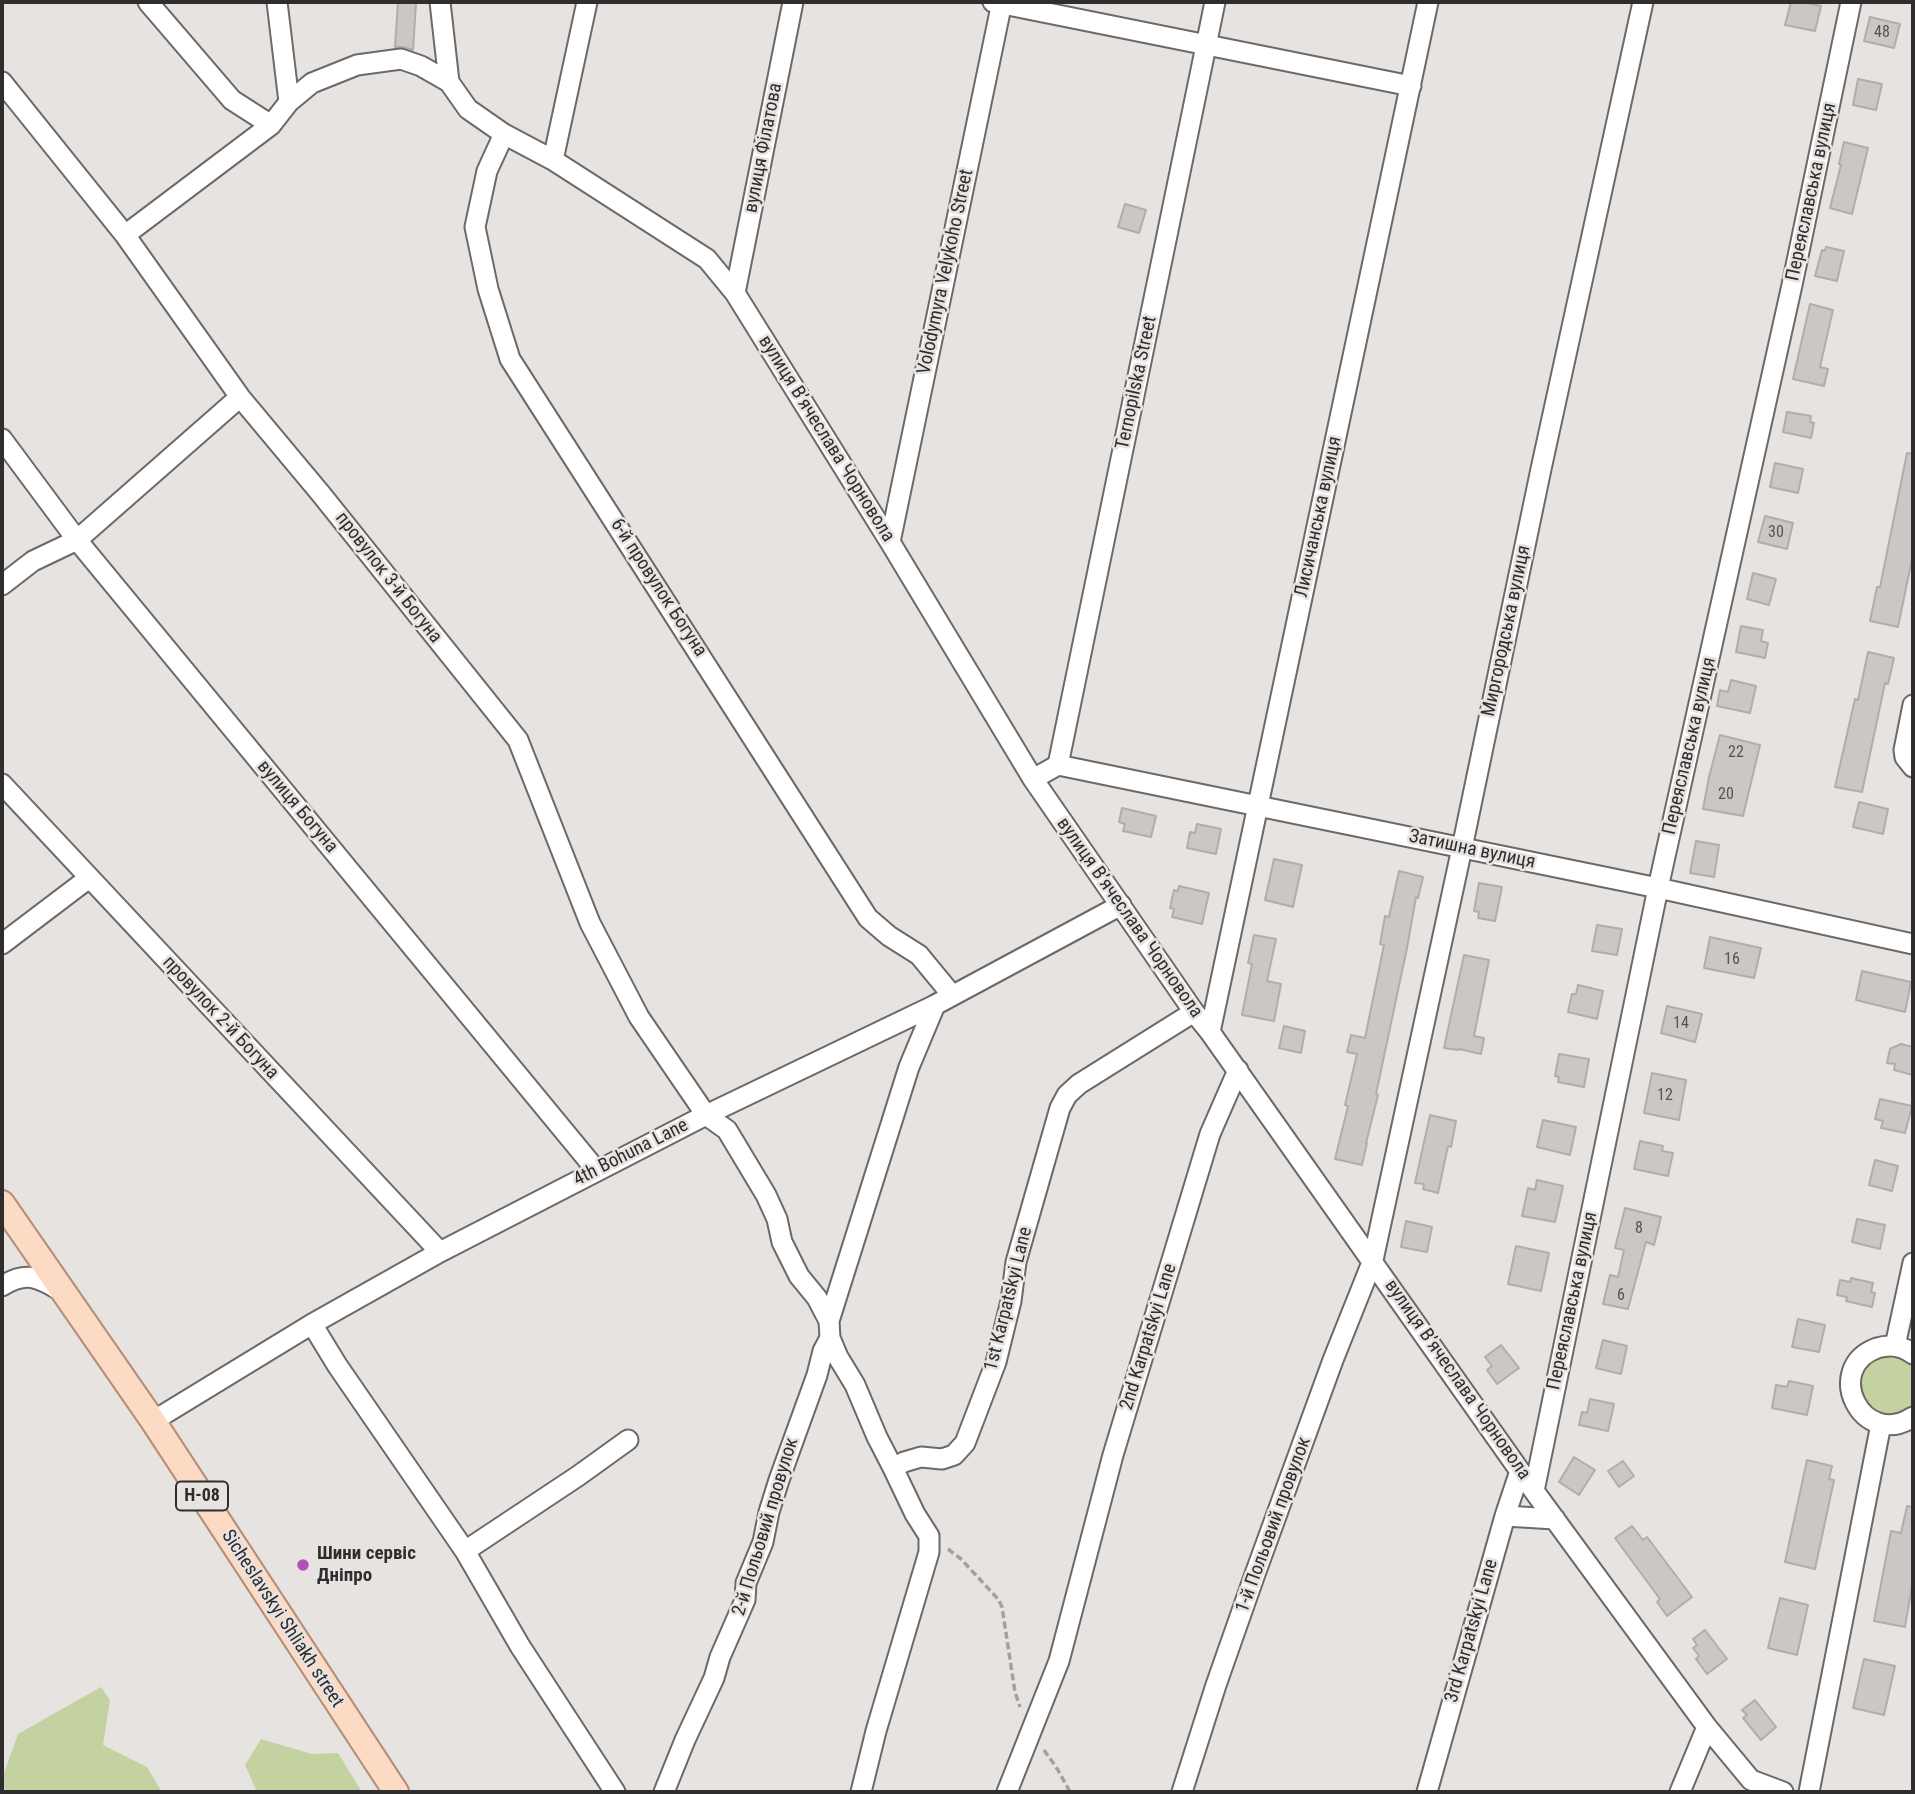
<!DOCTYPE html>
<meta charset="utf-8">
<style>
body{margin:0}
#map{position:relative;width:1915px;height:1794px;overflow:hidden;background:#e6e3e1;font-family:"Roboto Condensed",sans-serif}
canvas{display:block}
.frame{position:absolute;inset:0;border:4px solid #2f2d2d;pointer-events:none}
</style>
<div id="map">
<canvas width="1915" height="1794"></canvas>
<div class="frame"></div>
</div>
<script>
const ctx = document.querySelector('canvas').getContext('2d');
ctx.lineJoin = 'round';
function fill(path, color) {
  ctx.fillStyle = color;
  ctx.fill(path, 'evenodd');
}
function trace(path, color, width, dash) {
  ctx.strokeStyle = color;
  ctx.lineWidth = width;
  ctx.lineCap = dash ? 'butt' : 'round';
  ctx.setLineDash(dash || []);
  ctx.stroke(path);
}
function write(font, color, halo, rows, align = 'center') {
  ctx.font = font + ' "Roboto Condensed",sans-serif';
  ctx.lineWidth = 5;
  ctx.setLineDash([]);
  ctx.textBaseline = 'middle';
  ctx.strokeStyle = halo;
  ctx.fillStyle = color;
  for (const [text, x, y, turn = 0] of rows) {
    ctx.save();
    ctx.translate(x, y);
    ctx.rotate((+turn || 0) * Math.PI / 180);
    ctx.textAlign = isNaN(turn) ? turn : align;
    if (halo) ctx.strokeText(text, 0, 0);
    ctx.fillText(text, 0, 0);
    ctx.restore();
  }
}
fill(new Path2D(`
 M1887,1356C1898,1357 1906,1360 1913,1368C1913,1376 1915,1400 1912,1406C1909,1410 1902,1411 1897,1413C1865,1427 1839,1368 1887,1356Z
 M101,1687L110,1700L103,1745L147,1767L162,1792H5L3,1776L18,1734Z
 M261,1739L312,1754L338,1753L362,1792H257L245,1765Z`), '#c4d2a1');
const building = new Path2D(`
 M398,2L416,3L413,50L404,47H395Z
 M1791,2H1801L1821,6L1815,31L1785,25Z
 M1870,17L1900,24L1894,48L1864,41Z
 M1858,79L1882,84L1876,110L1853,105Z
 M1844,142L1868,148L1852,214L1830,208L1841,165L1839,164Z
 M1125,204L1146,210L1139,233L1118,227Z
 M1826,247L1844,251L1837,281L1815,276L1822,250L1825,251Z
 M1810,304L1833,310L1820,367L1828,369L1824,386L1793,379Z
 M1787,412L1811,416L1810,422L1814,423L1811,438L1783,432Z
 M1907,453L1913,454V554L1898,627L1870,621L1877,587H1880Z
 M1775,463L1803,469L1798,493L1770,487Z
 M1765,516L1793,523L1787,549L1758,542Z
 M1753,573L1776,579L1769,605L1747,599Z
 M1741,626L1763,630L1761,641L1768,643L1765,658L1736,652Z
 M1868,652L1894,658L1888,684L1885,683L1862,792L1835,787L1855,699L1858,700Z
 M1731,680L1756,686L1750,713L1717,706L1720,690L1728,692Z
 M1720,735L1760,745L1743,816L1703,809L1709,777Z
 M1859,802L1888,809L1883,834L1853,827Z
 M1122,808L1156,816L1151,837L1123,831L1125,824L1119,822Z
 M1197,824L1221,829L1216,854L1187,848L1190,832L1195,833Z
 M1696,841L1719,845L1714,877L1690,873Z
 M1274,859L1302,865L1293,907L1265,900Z
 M1399,871L1423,877L1418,898L1416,897L1407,948L1376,1094L1378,1095L1366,1143H1367L1362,1165L1335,1159L1348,1106L1345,1105L1357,1054L1347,1052L1351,1035L1365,1038L1384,945L1380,944L1385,916L1389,917Z
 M1479,883L1502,887L1495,921L1478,918L1479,912L1474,911Z
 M1179,886L1209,893L1202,924L1172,917L1174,909L1170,908L1174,890L1178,891Z
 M1597,925L1622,929L1617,955L1592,951Z
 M1254,935L1276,939L1267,981L1281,984L1274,1021L1242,1015L1252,964L1248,963Z
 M1710,937L1761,948L1754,978L1704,968Z
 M1464,955L1489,960L1474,1036L1484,1038L1481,1054L1459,1049L1458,1050L1444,1048Z
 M1862,971L1911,982L1905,1012L1856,1000Z
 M1578,985L1603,991L1597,1019L1568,1012L1572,994H1576Z
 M1667,1006L1702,1014L1695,1042L1661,1033Z
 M1284,1026L1305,1031L1301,1053L1279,1048Z
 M1901,1044L1913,1047V1075L1894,1070L1895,1064L1887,1063L1890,1049Z
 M1559,1054L1589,1059L1584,1087L1558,1082L1559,1077L1555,1076Z
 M1652,1073L1686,1080L1679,1120L1644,1113Z
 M1880,1099L1912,1106L1905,1133L1881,1128L1883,1121L1875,1119Z
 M1430,1115L1456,1121L1451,1147L1448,1146L1438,1193L1423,1189L1424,1184L1415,1183Z
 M1543,1120L1576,1127L1570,1155L1537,1147Z
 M1640,1141L1663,1146L1662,1151L1673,1153L1668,1176L1634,1169Z
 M1875,1160L1898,1166L1892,1191L1869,1185Z
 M1537,1180L1563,1186L1555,1222L1522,1216L1528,1188L1535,1190Z
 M1625,1208L1661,1217L1654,1245L1646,1242L1628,1309L1603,1304L1610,1275L1618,1277L1624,1250L1615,1248Z
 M1857,1219L1885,1225L1880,1249L1852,1242Z
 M1406,1221L1432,1227L1427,1252L1401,1247Z
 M1516,1246L1549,1253L1541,1291L1508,1284Z
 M1851,1278L1873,1283L1871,1292L1875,1293L1872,1307L1846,1301L1847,1297L1837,1295L1840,1280L1850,1282Z
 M1798,1319L1825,1325L1819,1352L1792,1347Z
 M1603,1340L1627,1346L1621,1374L1596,1368Z
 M1501,1345L1519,1368L1497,1384L1487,1370L1492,1366L1485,1357Z
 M1789,1381L1813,1386L1807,1415L1772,1408L1776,1385L1787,1387Z
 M1590,1399L1614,1404L1608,1431L1579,1425L1582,1412L1587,1413Z
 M1574,1457L1595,1470L1579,1495L1559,1482Z
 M1807,1460L1832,1466L1829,1479L1834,1480L1815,1569L1785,1562Z
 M1623,1461L1634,1476L1619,1487L1608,1471Z
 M1907,1506L1913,1507V1580L1905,1627L1874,1621L1891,1531L1901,1533Z
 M1632,1526L1643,1540L1647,1537L1692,1597L1667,1616L1657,1602L1660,1599L1615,1538Z
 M1780,1598L1808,1605L1797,1655L1768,1648Z
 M1705,1630L1727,1659L1707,1674L1696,1659L1699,1656L1693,1648L1697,1645L1693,1639Z
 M1864,1659L1895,1666L1884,1715L1853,1708Z
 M1755,1700L1776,1727L1761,1740L1743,1718L1747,1715L1742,1710Z`);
fill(building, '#cac7c5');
trace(building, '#b0adab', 2);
const minor = new Path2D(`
 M148,2L232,100L271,125
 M277,2L289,102
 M440,2L449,82
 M993,2L1411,86
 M2,82L125,235L240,397L321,494L518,740L590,923L639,1017L706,1115L727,1130L766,1195L777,1219L782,1242L799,1276L817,1298L829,1321L830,1338L838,1357L855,1385L877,1437L893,1468
 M504,134L487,171L475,227L488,289L510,359L868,918L889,936L919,955L952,995
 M553,160L587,2
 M125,235L271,125L289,102L312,83L357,65L401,59L421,66L449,82L468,109L504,134L553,160L707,259L735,293L890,542L1033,779L1194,1012L1210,1032L1534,1491L1707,1727L1751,1780L1783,1792
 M735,293L793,2
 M2,439L77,540L597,1171
 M890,542L1002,2
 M2,585L33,561L77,540L240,397
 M1913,705L1904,750L1905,757L1913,767
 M1058,765L1215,2
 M1033,779L1058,765L1658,888L1913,944
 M2,784L440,1252
 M2,944L89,878
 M1210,1032L1428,2
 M2,1286C26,1271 38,1277 61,1291
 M829,1321L909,1067L935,1005
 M312,1324L337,1365L465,1551L578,1476L628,1440
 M1895,1346L1913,1263
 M1913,1354C1903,1346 1890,1344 1877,1348C1822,1368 1862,1450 1913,1417
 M153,1421L312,1324L440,1252L706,1115L935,1005L1121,905
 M1534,1491L1658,888L1792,285L1851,2
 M1505,1516L1555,1519
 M465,1551L520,1646L615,1792
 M664,1792L685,1740L714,1678L720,1657L745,1600L746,1583L763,1542L769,1512L779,1480L817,1375L823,1351L830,1338
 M861,1792L876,1731L929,1552V1536L915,1514L893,1468L904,1462L921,1457L942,1459L954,1455L965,1443L996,1362L1011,1301L1016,1262L1060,1108L1067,1095L1079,1084L1194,1012
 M1007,1792L1059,1661L1113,1455L1210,1134L1238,1070
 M1182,1792L1216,1685L1255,1574L1333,1360L1373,1260L1462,848L1541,469L1643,2
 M1427,1792L1505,1516L1520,1471
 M1680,1792L1707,1727
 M1809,1792L1881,1424`);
const major = new Path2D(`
 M2,1203L153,1421L396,1792`);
trace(minor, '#6c6968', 23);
trace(major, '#b48d76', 28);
trace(new Path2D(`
 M948,1549L961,1559L998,1599L1002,1607L1015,1692L1020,1707
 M1044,1750L1058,1770L1070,1792`), '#a3a19f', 3.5, [7, 3.5]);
trace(minor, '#fff', 19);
trace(major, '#fddac4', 24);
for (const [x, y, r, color] of [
 [303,1565,7,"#b152bb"]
]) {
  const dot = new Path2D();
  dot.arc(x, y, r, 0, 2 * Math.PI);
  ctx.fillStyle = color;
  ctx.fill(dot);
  trace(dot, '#e6e3e1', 2.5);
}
write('16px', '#565453', null, [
 ["48",1882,33],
 ["30",1776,533],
 ["22",1736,753],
 ["20",1726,795],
 ["16",1732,960],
 ["14",1681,1024],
 ["12",1665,1096],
 ["8",1639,1229],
 ["6",1621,1296]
]);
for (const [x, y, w] of [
 [202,1496,52]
]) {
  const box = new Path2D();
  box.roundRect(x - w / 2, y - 14.5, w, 29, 5);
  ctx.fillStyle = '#e6e3e1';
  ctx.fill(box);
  trace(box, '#2f2d2d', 2);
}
write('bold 18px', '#2f2d2d', null, [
 ["Н-08",202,1496]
]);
write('19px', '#2f2d2d', '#e6e3e1', [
 ["вулиця Філатова",764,148,-79],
 ["Переяславська вулиця",1812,192,-78],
 ["Volodymyra Velykoho Street",946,272,-78],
 ["Ternopilska Street",1137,383,-78],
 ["вулиця Вʼячеслава Чорновола",826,439,58],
 ["Лисичанська вулиця",1319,517,-78],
 ["провулок 3-й Богуна",388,578,52],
 ["6-й провулок Богуна",658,588,57],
 ["Миргородська вулиця",1507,631,-78],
 ["Переяславська вулиця",1690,746,-77],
 ["вулиця Богуна",297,807,50],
 ["Затишна вулиця",1472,850,12],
 ["вулиця Вʼячеслава Чорновола",1129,918,55],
 ["провулок 2-й Богуна",220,1018,47],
 ["4th Bohuna Lane",631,1153,-27],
 ["1st Karpatskyi Lane",1009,1299,-76],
 ["Переяславська вулиця",1573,1301,-78],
 ["2nd Karpatskyi Lane",1149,1337,-73],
 ["вулиця Вʼячеслава Чорновола",1457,1380,55],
 ["1-й Польовий провулок",1274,1525,-70],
 ["2-й Польовий провулок",766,1527,-73],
 ["Sicheslavskyi Shliakh street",282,1619,57],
 ["3rd Karpatskyi Lane",1472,1631,-74]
]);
write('bold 19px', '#2f2d2d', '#e6e3e1', [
 ["Шини сервіс",317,1554],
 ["Дніпро",317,1576]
], 'left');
</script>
